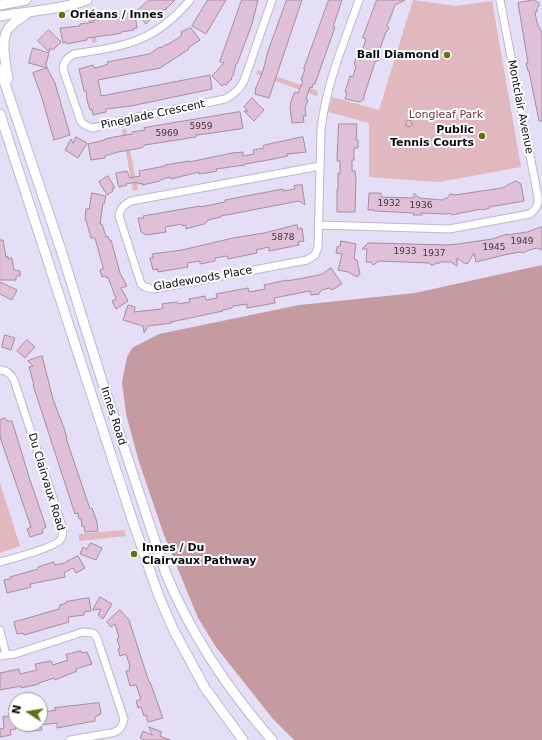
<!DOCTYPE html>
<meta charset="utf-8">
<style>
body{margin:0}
#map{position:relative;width:542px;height:740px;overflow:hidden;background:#e5def7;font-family:"DejaVu Sans",sans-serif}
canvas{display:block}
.north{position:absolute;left:8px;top:692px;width:40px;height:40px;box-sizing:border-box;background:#fff;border:1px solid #9e9da0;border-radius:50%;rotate:282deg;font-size:11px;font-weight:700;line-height:16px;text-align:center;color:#0c0a11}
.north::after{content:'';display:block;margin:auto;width:14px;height:18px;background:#686e14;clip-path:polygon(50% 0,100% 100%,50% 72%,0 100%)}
</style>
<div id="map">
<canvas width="542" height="740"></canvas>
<div class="north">N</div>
</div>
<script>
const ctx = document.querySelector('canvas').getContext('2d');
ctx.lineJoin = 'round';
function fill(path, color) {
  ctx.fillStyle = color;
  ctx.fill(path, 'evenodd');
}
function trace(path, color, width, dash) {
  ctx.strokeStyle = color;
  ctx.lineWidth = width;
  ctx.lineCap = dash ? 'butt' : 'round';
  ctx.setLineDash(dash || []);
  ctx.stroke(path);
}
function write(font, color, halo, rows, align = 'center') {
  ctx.font = font + ' "DejaVu Sans",sans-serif';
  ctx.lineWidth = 4;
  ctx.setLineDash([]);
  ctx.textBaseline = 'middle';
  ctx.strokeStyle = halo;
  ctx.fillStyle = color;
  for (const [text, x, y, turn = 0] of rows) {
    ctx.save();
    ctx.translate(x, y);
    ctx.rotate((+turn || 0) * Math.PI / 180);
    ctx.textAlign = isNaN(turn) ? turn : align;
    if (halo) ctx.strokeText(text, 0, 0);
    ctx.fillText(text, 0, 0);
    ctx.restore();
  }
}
fill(new Path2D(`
 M413,0L455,6L492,1L521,167L439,182L369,177V123L328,112L332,97L379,110Z
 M91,13L97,42L92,43L87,15Z
 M258,70L318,91L317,96L256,74Z
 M126,129L138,190L133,191L122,130Z
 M0,483L20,546L0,553Z
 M124,530L126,536L79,541V534Z`), '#e0b8bd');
fill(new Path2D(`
 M542,265V740H294L273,719L216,647L198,618L164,535L139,462L126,414L122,382L127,357L132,348L159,334L299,305L415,293Z`), '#c59ba1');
const building = new Path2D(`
 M149,0H175L165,10L164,9L162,11L161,10L146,24L136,12Z
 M208,0H226L206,34L192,26Z
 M242,0H258L252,24L237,64H236L233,76L231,78L232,79L226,85L225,84L222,86L212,76L224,63L220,62Z
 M287,0H302L269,98L255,94L256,90H255L263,71L268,51Z
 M329,0H342L333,27H335L315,84H313L312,88L310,87L306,99L308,100L305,108L306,116H303L304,122L292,123L290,107L292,98L295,92L298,93L303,81L301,80L305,69H304Z
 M377,0H405L395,5L390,19L387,25L389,29L386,32L378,54L381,59L375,62L364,96V99L360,102L345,99L347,93L345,92L350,76L353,77L356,66L354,64L359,50L362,51L366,39L363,38Z
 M534,0L539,3V5L537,9V12H535L537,23L542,33V121H539L529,71H528L526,63H528L518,3Z
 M135,13L137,28H134V30L121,32V33L117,34L87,38V40L67,44L66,42L63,43L60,28L80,26V24L94,22V20L108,18V20L114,18L121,17V15Z
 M191,28L200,40L188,48L189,49L160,68L98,80L101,95V96L210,75L212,89L131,106L106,109V112L93,115L92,109L90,110L87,100L86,91H84L79,69L93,65L94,68L103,66L108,64L107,62L149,54L160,47L161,48L166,44L167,45L180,37L182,34L181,32Z
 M49,30L61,42L53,50L50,48L49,52L38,41Z
 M33,48L49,53L46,64L47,68L29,63Z
 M47,68L55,83L70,135L54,140L42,98L33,73Z
 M252,98L264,110L254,121L244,111H248L244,107Z
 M240,112L243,128L239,129L206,134L196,135V137L145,145L141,148L118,152L105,156V158L91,160L88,144L105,140V139L114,137L132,134V132L145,130L144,128Z
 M408,120L411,121L412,125L410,127L406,126V123Z
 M339,124H357L356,140H358V148H354V160H352V171H355L356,179L355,212H337V189H338V173L340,174V161H337V158Z
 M76,137L87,143L78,158L65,150L71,139L73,143Z
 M303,137L306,152L287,154L288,156L274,159L245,164V165L216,169L217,171L207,173L199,174V172L171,179L170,177L160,180V181L142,185V183L138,184L137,182L126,184L127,185L119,187L118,185L116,173L127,171L130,178L140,176L139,171L165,166V165L189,161V162L232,153L243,152V156L254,154L253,150L264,148L263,146L265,145Z
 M108,176L115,188H112L113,191L107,195L99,182Z
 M516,181L521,184L524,201L489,207L490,208L482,210L481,209L451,215L450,213L447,214L421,213L422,215H413L414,213L374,211V210H368L369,193H381V197L414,198V193L419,198L442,200L447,198L450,194H452L455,195L502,188Z
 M302,185L305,205L299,201L221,216V217L208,220V221L204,224L189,228L186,229V225L182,226V224L165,227L166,232L146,235L141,232L138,218H144L143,216L200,206V207L225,202V200L283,189V191L295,189L294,186Z
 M92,193L106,196L104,204L103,203L100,224H102L106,237L108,236L109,240H111L120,273L127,286L121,288L128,301L116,309L112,301L116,299L108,277L106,278L105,276L102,277L100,270L103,269V267L95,238H91L86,220H85L86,209H89Z
 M297,225L298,229L302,228L304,241L298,242L299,245L269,251V247L256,250L257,253L228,259L227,256L215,258V261L200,264V261L187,263L188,267L158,272V269L153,270L150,258H153L152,254L182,250L233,238L264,233Z
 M542,227V250L537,248L526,251L524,253L520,252L504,255L476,262L474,253L468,263L465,264L457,258V266L451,262H440V263H436L434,265H431L429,263L379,261L373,265L371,262H366L367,249H362L368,243H373L448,245L458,244L492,239L507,234V235L527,232Z
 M0,240H3L6,257L8,256V259L12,258L14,270L20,271V276H16V280H0Z
 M341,241L356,244L354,259L357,260L360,274L357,277L348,272L338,270L342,254L336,253L337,247L340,246Z
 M331,268L342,284L332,290L330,288L321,290L319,294L311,295L310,291L274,298L275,303L247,308V304L233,306L232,308L222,310L223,311L171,322L172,323L148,326L144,333L143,326L123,320L128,305L135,307L134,312L161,309L163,308L162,304L169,303L177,302L178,304L190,302L189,299L205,296L206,300L217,298L216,294L248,288L249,292L265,289L264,285L287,280V281L314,276L322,274Z
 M0,282L17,290L12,300L0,294Z
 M5,335L15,338L11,350L2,347Z
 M27,340L35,347L25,358L17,351Z
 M42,356L53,399L65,431L67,438H66L90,509L92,508L97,522L98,531L85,532L84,526L82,527L81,518L79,519L78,513L75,514L33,385H34L29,367L33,366L28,361Z
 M5,418L7,421H12L29,477L46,527L42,530L43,533L30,537L27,529L31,527L0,437V420Z
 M91,543L102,548L96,560L80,554L83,547L86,549Z
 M78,556L85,568L76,573L73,568L64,573L65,577L30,584L31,587L7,593L4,580L10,579V577L38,569V567L47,564L54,562L55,565L64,563Z
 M100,597L112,604L103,619L98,615L101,609L93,610Z
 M89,598L91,611L84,612V615L68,617L69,622L38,631L24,635L23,633L17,634L14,622L59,609L60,605L66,603V602Z
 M120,610L129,620L149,682H150L163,718L148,722L146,715L144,716L141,707L138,708L136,701L141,699L136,685L130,686L126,671L130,670L129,667L130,666L126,654L120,656L118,649L120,648L117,639L119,638L115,624L111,627L107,622Z
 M81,651L82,653L87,652L92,664L76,669L77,671L55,680L54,678L39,683V684L21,688V686L0,690V673L19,669L20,674L37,670L35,664L51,661L53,665L68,660L66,655Z
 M99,703L101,714L95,717V721L57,728V723L41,725L42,730L26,732L25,724H40V713L56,710L55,708Z
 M14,716L16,729L10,730L11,735L0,737V729L4,728L3,717Z
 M149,727L162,732L160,736L170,740H144L140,738L143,731L152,735Z`);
fill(building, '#e0bfd8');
trace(building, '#a38d9d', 1);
const minor = new Path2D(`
 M190,0C155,42 126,46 74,54C67,58 64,61 63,69L81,122L85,125L92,128L107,125L133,118L225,99C234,95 239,90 244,81L272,0
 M320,166L131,201C124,205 120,208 119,216L141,284L145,287L153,289L307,260L315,255L318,247L321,130C326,84 344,43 359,0
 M319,225L449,229L530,214C536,209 539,205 538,197L500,0
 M0,370C7,370 11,374 14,380L62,526C62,530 64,535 61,539C57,547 11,559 0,562
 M0,630L6,655
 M0,656L15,654L83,632L93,633L97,638L124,719C122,727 120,731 111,733L70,740`);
const major = new Path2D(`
 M0,5L26,0
 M0,16C29,11 59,10 87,0
 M0,69L61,250L103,384L166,574C192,636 228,690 272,740
 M8,79C6,65 0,41 8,29C13,22 21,18 28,13
 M0,114L132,519L158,594L174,631L205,688L243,740`);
trace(minor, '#beb7cf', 9);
trace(major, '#beb7cf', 11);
trace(minor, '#fff', 7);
trace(major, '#fff', 9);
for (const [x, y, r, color] of [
 [62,15,4,"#686e14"],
 [447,55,4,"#686e14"],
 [482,136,4,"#686e14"],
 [134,554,4,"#686e14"]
]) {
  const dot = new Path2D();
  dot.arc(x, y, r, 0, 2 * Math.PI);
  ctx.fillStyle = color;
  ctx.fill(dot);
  trace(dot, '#fff', 1.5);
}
write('9px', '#413743', null, [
 ["5959",201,127],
 ["5969",167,134],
 ["1932",389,204],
 ["1936",421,206],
 ["5878",283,238],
 ["1949",522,242],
 ["1945",494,248],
 ["1933",405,252],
 ["1937",434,254]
]);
write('bold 11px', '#0c0a11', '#fff', [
 ["Orléans / Innes",70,15],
 ["Ball Diamond",439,55,"right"],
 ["Public",474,130,"right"],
 ["Tennis Courts",474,143,"right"],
 ["Innes / Du",142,548],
 ["Clairvaux Pathway",142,561]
], 'left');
write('11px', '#0c0a11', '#fff', [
 ["Montclair Avenue",520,107,79],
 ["Pineglade Crescent",153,115,-12],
 ["Gladewoods Place",203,279,-10],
 ["Innes Road",113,416,72],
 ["Du Clairvaux Road",46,482,73]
]);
write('11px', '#6d3540', '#fff', [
 ["Longleaf Park",446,115]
]);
</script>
